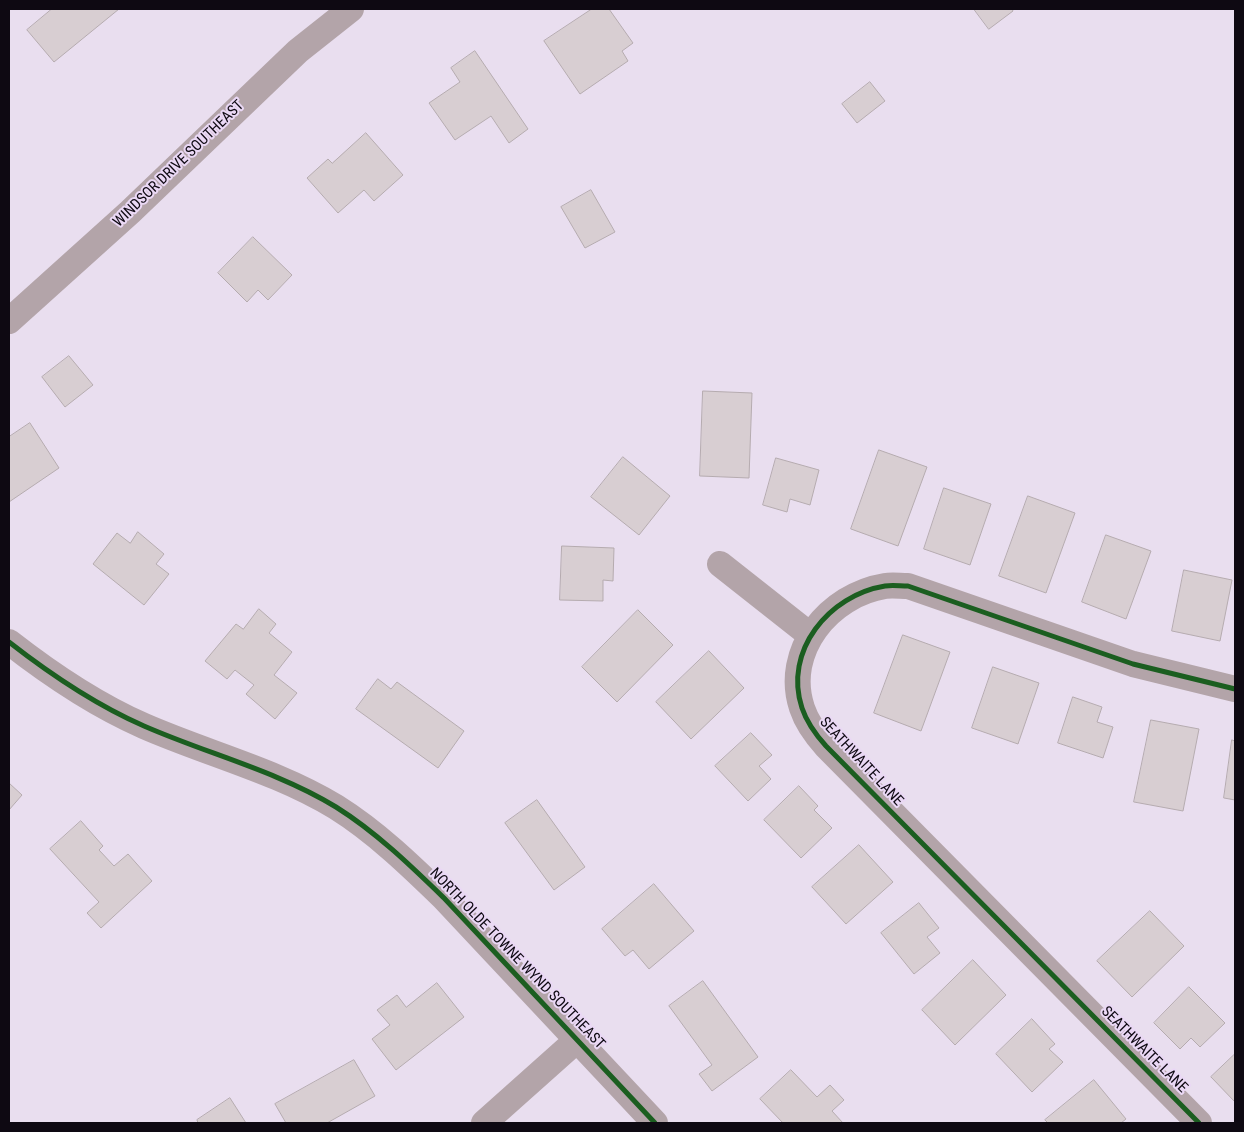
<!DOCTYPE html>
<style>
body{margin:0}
#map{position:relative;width:1244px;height:1132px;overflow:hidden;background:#e9deef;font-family:"Roboto Condensed",sans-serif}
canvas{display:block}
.frame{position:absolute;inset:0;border:10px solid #0e0912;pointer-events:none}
</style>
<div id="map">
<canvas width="1244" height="1132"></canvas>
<div class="frame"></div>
</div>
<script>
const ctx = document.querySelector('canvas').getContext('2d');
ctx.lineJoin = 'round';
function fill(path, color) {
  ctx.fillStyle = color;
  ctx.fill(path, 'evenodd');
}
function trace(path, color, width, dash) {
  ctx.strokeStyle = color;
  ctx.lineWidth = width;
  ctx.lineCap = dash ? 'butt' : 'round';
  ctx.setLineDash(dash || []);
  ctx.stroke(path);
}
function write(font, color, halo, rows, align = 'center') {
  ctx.font = font + ' "Roboto Condensed",sans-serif';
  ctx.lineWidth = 4;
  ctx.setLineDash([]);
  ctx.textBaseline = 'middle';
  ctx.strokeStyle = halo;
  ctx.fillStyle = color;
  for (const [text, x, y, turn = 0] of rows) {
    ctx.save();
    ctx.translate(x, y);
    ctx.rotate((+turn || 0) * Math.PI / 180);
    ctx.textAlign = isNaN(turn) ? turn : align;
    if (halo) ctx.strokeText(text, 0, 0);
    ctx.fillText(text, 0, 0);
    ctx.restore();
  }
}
const building = new Path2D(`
 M52,9H119L54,62L27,30Z
 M592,9H609L633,43L622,51L628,61L580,94L544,41Z
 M974,9H1012L1013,11L989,29Z
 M475,51L528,129L509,143L491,116L455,140L429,103L460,82L451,68Z
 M870,82L885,101L857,123L842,104Z
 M366,133L403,175L374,201L364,190L338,213L307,178L328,159L332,163Z
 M591,190L615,232L585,248L561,207Z
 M253,237L292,275L268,300L258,290L247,302L218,273Z
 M69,356L93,385L65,407L42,377Z
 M703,391L752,393L749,478L700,476Z
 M30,423L59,468L9,502V437Z
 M879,450L927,467L898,546L851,529Z
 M623,457L670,496L639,535L591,497Z
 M776,458L819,470L810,505L790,499L787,512L763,505Z
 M944,488L991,504L970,565L924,549Z
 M1028,496L1075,513L1046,593L999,576Z
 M138,532L164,554L156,564L169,574L144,605L93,564L117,533L130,543Z
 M1106,535L1151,551L1126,619L1082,602Z
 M562,546L614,548L613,581L603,580V601L560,600Z
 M1184,570L1232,580L1220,641L1172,631Z
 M259,609L276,624L269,633L292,652L274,675L297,693L275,719L246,694L254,685L235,670L227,679L205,661L236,624L243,629Z
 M638,610L673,645L617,702L582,667Z
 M903,635L950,652L921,731L874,713Z
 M709,651L744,688L691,739L656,702Z
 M993,667L1039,683L1018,744L972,728Z
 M378,679L391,689L397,682L464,731L438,768L356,709Z
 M1073,697L1102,707L1097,722L1113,727L1103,758L1058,743Z
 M1151,720L1199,729L1183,811L1134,802Z
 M751,733L772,755L759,766L771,779L748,801L715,766Z
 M1232,740L1235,741V800L1224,798Z
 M9,783L22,795L9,810Z
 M799,786L818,806L814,810L832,828L801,858L764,820Z
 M537,800L585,867L554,890L505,823Z
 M81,821L103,846L99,850L114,866L128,854L152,881L101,928L87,913L99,902L50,849Z
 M859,845L893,882L846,924L812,887Z
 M654,884L694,931L649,969L633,950L625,956L602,929Z
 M919,903L939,928L927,937L940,953L914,974L881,933Z
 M1150,911L1184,946L1132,997L1097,961Z
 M973,960L1006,995L955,1045L922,1010Z
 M703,981L758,1057L712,1091L699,1074L712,1065L669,1006Z
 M437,983L464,1017L396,1070L372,1039L390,1025L377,1010L397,995L406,1007Z
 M1189,987L1225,1023L1200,1047L1191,1038L1180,1049L1154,1023Z
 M1032,1019L1055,1044L1049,1049L1063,1062L1032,1092L996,1054Z
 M1235,1054V1102L1211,1077Z
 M354,1060L375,1096L327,1123H286L275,1104Z
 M791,1070L817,1097L830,1085L844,1100L832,1111L843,1123H783L760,1099Z
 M1094,1080L1126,1119L1121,1123H1048L1045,1120Z
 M230,1098L246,1123H198L197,1120Z`);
fill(building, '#d8ced2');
trace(building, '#b5abaf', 1);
trace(new Path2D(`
 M9,321L130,212L298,51L351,9
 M720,564L810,635
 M9,642C50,674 96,705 144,726C208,754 277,771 336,807C376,832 411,866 444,898L655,1123
 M484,1123L577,1040
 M1199,1123L826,746C816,735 807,723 802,708C783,651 829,595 885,586C892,585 900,586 908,586L1133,664L1235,689`), '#b3a4a9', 26);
trace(new Path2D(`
 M9,642C50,674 96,705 144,726C208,754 277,771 336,807C376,832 411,866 444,898L655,1123
 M1199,1123L826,746C816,735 807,723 802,708C783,651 829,595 885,586C892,585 900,586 908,586L1133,664L1235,689`), '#1b5e20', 5);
write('15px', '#0e0912', '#ead8f5', [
 ["WINDSOR DRIVE SOUTHEAST",179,164,-44],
 ["SEATHWAITE LANE",861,762,47],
 ["NORTH OLDE TOWNE WYND SOUTHEAST",517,959,46],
 ["SEATHWAITE LANE",1144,1050,45]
]);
</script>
